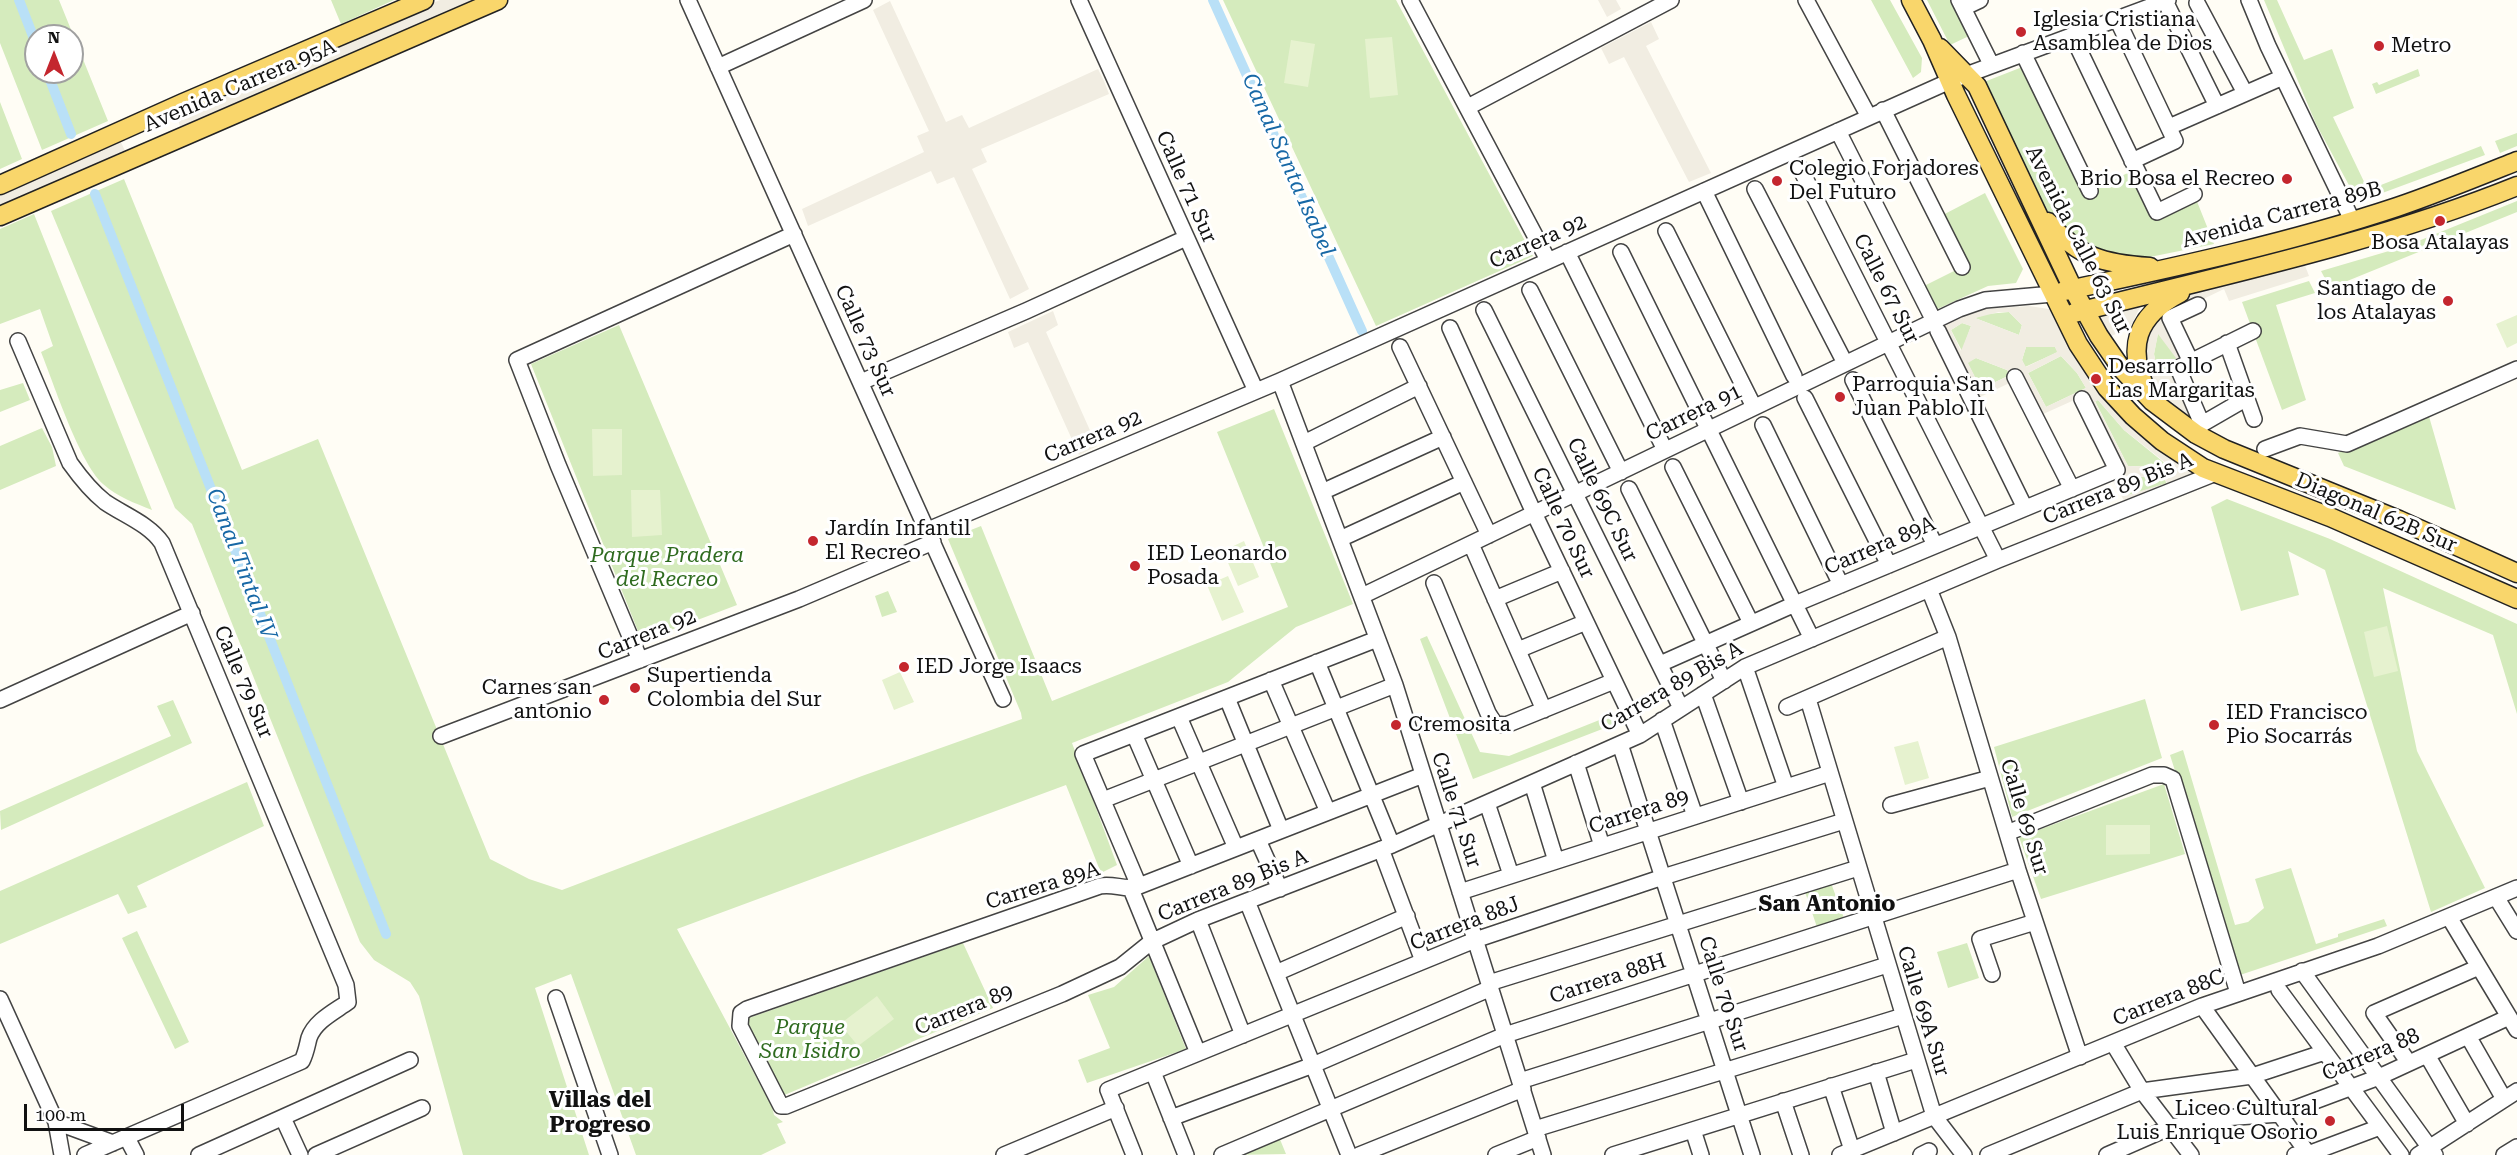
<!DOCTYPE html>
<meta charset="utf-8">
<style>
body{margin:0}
#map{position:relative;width:2517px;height:1155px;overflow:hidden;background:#fffdf5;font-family:"Roboto Serif",serif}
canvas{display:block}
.north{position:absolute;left:24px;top:24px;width:60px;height:60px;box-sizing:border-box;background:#fff;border:2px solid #a0a0a0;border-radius:50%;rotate:0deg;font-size:16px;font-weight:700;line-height:24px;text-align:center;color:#111}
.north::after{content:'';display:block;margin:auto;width:21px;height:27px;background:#c4262e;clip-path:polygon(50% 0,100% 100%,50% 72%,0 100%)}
.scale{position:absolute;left:24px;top:1104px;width:160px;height:27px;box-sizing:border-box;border:3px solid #111;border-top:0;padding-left:8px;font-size:18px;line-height:21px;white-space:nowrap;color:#111;-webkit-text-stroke:4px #fff;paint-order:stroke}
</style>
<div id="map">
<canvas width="2517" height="1155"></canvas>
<div class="north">N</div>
<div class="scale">100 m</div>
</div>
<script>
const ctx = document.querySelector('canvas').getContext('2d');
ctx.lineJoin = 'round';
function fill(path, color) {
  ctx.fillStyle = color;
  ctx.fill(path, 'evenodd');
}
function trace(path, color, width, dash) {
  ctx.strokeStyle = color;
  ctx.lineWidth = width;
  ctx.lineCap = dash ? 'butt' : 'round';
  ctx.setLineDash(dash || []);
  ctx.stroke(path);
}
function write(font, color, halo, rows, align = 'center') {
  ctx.font = font + ' "Roboto Serif",serif';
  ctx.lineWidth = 6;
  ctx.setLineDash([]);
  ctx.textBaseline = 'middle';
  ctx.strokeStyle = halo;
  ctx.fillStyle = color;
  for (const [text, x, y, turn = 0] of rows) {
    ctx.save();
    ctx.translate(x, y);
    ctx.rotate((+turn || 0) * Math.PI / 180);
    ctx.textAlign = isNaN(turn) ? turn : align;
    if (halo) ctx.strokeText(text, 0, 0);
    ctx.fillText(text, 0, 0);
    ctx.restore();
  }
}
fill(new Path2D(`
 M0,0H59L108,121L42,150L0,43ZM36,36H72V72H36Z
 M331,0H394L341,24Z
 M1223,0H1396L1533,256L1376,326Z
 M1871,0H1890L1922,58L1921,72L1913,78Z
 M1927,0H1951L1969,36L1950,45Z
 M2264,0H2277L2304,60L2332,49L2354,108L2333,117L2368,190L2481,146L2485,155L2358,202L2316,124Z
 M2030,64L2090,191L2136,169L2157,212L2194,194L2214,244L2140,259H2115L2068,234L2046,210L1984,82Z
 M2418,69L2420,76L2376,94L2372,84L2377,82L2379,85Z
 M0,102L22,159L0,169Z
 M2517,133V146L2500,153L2495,141Z
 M124,179L242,470L318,439L490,859L529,879L562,890L862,776L1022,719L1021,713L948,539L981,526L1052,701L1288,607L1217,432L1274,409L1353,604L1296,627L1228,682L1072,743L1117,865L1101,873L1066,785L677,929L772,1107L774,1115L783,1122L777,1124L786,1143L761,1155H636L571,974L535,988L589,1155H463L419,996L410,982L374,960L360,942L192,524L175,508L51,211Z
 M1985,193L2023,269L2016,283L1988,286L1933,311L1922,287L1962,267L1937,218Z
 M2517,201V212L2330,288L2321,271L2406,246Z
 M34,214L152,510C135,503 117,497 103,484C79,462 54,384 41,352L53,346L40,309L0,324V229Z
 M2309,281L2315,293L2276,305L2306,400L2282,410L2242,302Z
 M2009,312L2022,325L2019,335L1975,318L1987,314Z
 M1962,323L1971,326L1962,351L1951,330Z
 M619,325L737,605L642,641L531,364Z
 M2032,329H2052L2054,340H2028Z
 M2158,333L2177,358L2173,367L2158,374L2154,354Z
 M2026,347H2055L2058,352L2025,367L2022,360Z
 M2061,356L2077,373L2086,388L2046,407L2028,373Z
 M1976,358L2007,370L2010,375L1981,389L1967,362Z
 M23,383L30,400L0,412V390Z
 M2098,400L2124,430L2167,465L2165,467L2128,466L2095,401Z
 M2428,413L2456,510L2344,466L2338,453Z
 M42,428L52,447L56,466L0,490V446Z
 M2128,476L2164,478L2167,484L2128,495Z
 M2227,499L2330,539L2517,624V714L2493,635L2383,588L2417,751L2485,888L2431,912L2325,570L2288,551L2299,595L2241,611L2211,507Z
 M888,591L897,612L882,617L875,596Z
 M1427,636L1480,752L1509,756L1617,713L1623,721L1473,779L1420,639Z
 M2145,699L2162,758L2012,817L1994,747Z
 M173,700L192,743L1,830L0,811L171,736L157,706Z
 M2183,750L2235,925L2248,922L2264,908L2255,879L2291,868L2316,944L2338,937V934L2384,919L2387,926L2240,975L2170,755Z
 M247,782L264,826L137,886L147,907L128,914L118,894L0,944V891Z
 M2164,784L2185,854L2041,899L2019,837Z
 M1831,883L1845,921L1818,930L1805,892Z
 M137,931L189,1042L175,1049L122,938Z
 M963,943L993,1008L916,1040L874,1060L839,1072L782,1096L746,1019Z
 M1967,943L1979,978L1948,988L1937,952Z
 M1149,956L1186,1049L1087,1083L1078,1060L1110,1048L1088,995L1114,987Z
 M1279,1137L1286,1154L1233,1155Z`), '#d5ebbd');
fill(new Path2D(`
 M1392,37L1398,95L1370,98L1365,39Z
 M1291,40L1315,44L1308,87L1284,83Z
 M2517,315V343L2507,348L2496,324Z
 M592,429H622V475L593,476Z
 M631,490H660L662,535L632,537Z
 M1244,541L1259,577L1238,586L1223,551Z
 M1228,576L1244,612L1222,621L1207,585Z
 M2387,626L2398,671L2374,677L2364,632Z
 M900,672L914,702L894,710L882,680Z
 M1918,741L1929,778L1905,785L1894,747Z
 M2106,825H2150V854L2106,855Z
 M877,996L894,1019L858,1046L840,1024Z`), '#e6f2cf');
fill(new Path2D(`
 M440,0H485L182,130L175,114Z
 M1598,0H1616L1621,9L1607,17Z
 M890,1L946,122L962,115L969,128L1098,69L1104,81L1109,94L981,149L987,162L972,169L1029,289L1010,299L954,177L937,184L931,171L808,226L802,209L924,152L917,136L929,131L873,10Z
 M1651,22L1659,39L1646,46L1711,173L1689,182L1624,57L1609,64L1601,48Z
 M119,138L126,153L0,210V191Z
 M2304,263L2309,276L2229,301L2224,289L2166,317L2186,361L2193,410L2188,417L2156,391L2150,383L2144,355L2145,342L2153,318L2186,297L2224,283ZM2158,334L2176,358L2173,367L2158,374L2154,354Z
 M2141,305L2130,328L2111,336L2097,313Z
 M2029,306L2049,309L2052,312L2064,334L2197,473L2126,504L2110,476L2119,472L2081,397L2041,415L2020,378L1976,399L1939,325L1982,309ZM1999,312H2009L2022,325L2019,335L1975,318ZM1962,323L1971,326L1961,351L1951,330ZM2026,347H2055L2057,352L2026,367L2022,360ZM2061,356L2077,373L2086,388L2046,407L2028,373ZM1976,358L2007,370L2010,375L1981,389L1968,363ZM2098,400L2124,430L2167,464L2166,467L2128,466L2095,402ZM2128,476L2164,478L2167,483L2128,495Z
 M1053,311L1058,325L1046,332L1097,446L1079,455L1028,342L1014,348L1008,332Z`), '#f1ede2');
trace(new Path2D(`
 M19,0L36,44
 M1213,0L1362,331
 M47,72L71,134
 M95,194L386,934`), '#b9e0f7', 10);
const minor = new Path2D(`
 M688,0L1003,699
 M1079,0L1256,391
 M1410,0L1548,260
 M1806,0L1869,117
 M1959,0L1991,64
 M2249,0L2268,46L2352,220
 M2165,1L2217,106
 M2197,3L2245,93
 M1963,8L1980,0
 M2117,19L2175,141L2132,161
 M2072,35L2157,212L2194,194
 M2023,53L2090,191
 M718,67L864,0
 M1468,107L1671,0
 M1883,110L1962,267
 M2169,127L2283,77
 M1838,131L1932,317
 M1800,168L1998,560
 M1755,189L1845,363
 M1704,191L1794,376
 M1666,231L1754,407
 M1567,252L1662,444
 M1621,252L1812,639
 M1530,290L1621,472
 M1484,310L1681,708
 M1450,328L1534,513L1640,735
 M1938,331L2025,508
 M18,341L70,463C80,477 91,491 105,502C124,515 149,524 162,543L346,985L348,1002C334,1012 315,1021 309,1038C307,1046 306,1053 302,1061L85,1155
 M2227,343L2254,419
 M1400,347L1489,535
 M2191,362L2170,318L2198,305
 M2015,377L2072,489
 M1853,380L1935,545
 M1280,381L1395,685L1543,1155
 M861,382L1026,311L1186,238
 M1805,398L1889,565
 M2202,424L2178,368L2253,331
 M1763,425L1841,585
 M2198,431L2202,424L2247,398
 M1304,443L1419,386
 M2265,449L2300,436L2347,444L2517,369
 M1673,467L1751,623
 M1629,489L1724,681
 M1322,492L1443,437
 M928,530L1280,381L1950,81L2168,0
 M1340,539L1464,482
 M1471,544L1544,710
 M1434,583L1488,713L1495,724L1506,725L1614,681
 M1929,589L1948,637L2018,870L2080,1057
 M1362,596L1959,309L1985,300L2053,294
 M1495,599L1562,571
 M1518,650L1586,622
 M640,660L558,465L517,360L794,234
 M1317,662L1392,845
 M1660,664L1795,604L2117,470L2082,399
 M1745,667L1786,787
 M1271,680L1328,812
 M1703,694L1741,802
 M1227,698L1281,830
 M1808,699L1934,1116L1964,1155
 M0,700L192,613
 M1787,707L1948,637
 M1179,717L1236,848
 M1662,720L1695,816
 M1134,734L1191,866
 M441,736L799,599L933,542
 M1620,744L1752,1155
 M1576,763L1602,846
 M1423,775L1139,886C1126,891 1114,883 1100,886L747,1009L741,1013L740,1026L781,1106H786L1062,994L1120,967L1151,942L1198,920L1392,845L1640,735L1745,667L1998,560L2216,473
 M1532,783L1556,861
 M1103,800L1395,685
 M1487,803L1511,875
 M1891,805L1990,778
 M2007,833L2152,775H2164L2173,779L2238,993
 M1258,840L1280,889
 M1381,849L1423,961
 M1139,886L1083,754L1377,639
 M1131,889L1198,1053
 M1460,892L1830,773
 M2496,897L2517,931
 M1247,901L1349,1155
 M2449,917L2517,1030
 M1198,920L1243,1035
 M2302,971L2435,1155
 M1276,973L1407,916
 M1992,974L1980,939L2035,922
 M1489,983L1858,868
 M2279,990L2401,1155
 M556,998L610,1155
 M0,999L56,1122L62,1155
 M2202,1006L2309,1155
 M2468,1036L2504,1099
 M2113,1043L2142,1091L2191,1155
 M2427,1055L2467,1124
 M2409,1063L2374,1013L2479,967
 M1153,1072L1186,1155
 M1876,1072L1894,1133
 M1520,1081L1887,965
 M1831,1086L1852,1150
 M1783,1101L1801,1155
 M283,1118L300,1155
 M1171,1118L1313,1065L1491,988
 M56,1122L113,1143
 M1535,1129L1903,1016
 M1693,1130L1701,1155
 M127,1138L136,1155
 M199,1155L410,1060
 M316,1155L422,1108
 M1004,1155L1116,1108
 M1134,1155L1108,1090L1475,940L1663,877L1844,821
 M1222,1155L1505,1035L2018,870
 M1359,1155L1523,1089
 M1496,1155L1538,1138
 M1613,1155L1916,1060
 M1840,1155L2202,1006L2378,946L2517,888
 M1921,1155L1929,1151
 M1988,1155L2142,1091L2252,1076L2325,1052
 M2107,1155L2171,1127L2223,1118L2280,1114L2379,1077L2509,1017
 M2295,1155L2308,1154L2380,1127
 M2418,1155L2517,1091
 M2504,1155L2517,1147`);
const major = new Path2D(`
 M1911,0L1932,40L1956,95L2078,344L2107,388L2133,416L2162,441L2203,468L2330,517L2517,599
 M1940,48L1977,86L2073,289L2099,336L2121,368L2152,401L2196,434L2224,449L2399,520L2517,573
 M0,185L183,103L424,0
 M0,216L498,0
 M2048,222C2078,257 2104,264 2150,267
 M2064,291C2176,267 2289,243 2397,207C2438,193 2477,177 2517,161
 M2074,313C2223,275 2373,244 2517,186
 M2147,392C2126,347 2136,316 2180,293`);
trace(minor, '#444', 18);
trace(major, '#222', 21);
trace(minor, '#fff', 15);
trace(major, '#f9d66b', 18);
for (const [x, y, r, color] of [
 [2021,32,6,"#c4262e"],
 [2379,46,6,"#c4262e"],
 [2287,179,6,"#c4262e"],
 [1777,181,6,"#c4262e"],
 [2440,221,6,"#c4262e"],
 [2448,301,6,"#c4262e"],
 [2096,379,6,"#c4262e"],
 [1840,397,6,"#c4262e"],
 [813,541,6,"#c4262e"],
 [1135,566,6,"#c4262e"],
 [904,667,6,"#c4262e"],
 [635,688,6,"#c4262e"],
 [604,700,6,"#c4262e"],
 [1396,725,6,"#c4262e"],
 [2214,725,6,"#c4262e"],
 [2330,1121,6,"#c4262e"]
]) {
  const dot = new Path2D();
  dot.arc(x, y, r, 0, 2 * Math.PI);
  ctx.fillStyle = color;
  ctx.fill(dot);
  trace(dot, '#fff', 2);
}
write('21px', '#111', '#fff', [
 ["Iglesia Cristiana",2033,20],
 ["Asamblea de Dios",2033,44],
 ["Metro",2391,46],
 ["Colegio Forjadores",1789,169],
 ["Del Futuro",1789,193],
 ["Brio Bosa el Recreo",2275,179,"right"],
 ["Bosa Atalayas",2440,243,"center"],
 ["Santiago de",2436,289,"right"],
 ["los Atalayas",2436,313,"right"],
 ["Desarrollo",2108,367],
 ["Las Margaritas",2108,391],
 ["Parroquia San",1852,385],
 ["Juan Pablo II",1852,409],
 ["Jardín Infantil",825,529],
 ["El Recreo",825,553],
 ["IED Leonardo",1147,554],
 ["Posada",1147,578],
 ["IED Jorge Isaacs",916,667],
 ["Supertienda",647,676],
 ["Colombia del Sur",647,700],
 ["Carnes san",592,688,"right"],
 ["antonio",592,712,"right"],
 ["IED Francisco",2226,713],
 ["Pio Socarrás",2226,737],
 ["Cremosita",1408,725],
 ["Liceo Cultural",2318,1109,"right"],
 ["Luis Enrique Osorio",2318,1133,"right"]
], 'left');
write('21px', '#111', '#fff', [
 ["Avenida Carrera 95A",240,86,-23],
 ["Calle 71 Sur",1186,187,66],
 ["Avenida Carrera 89B",2282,215,-15],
 ["Avenida Calle 63 Sur",2078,240,63],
 ["Carrera 92",1538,242,-24],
 ["Calle 67 Sur",1886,289,63],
 ["Calle 73 Sur",865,341,66],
 ["Carrera 91",1694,413,-26],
 ["Carrera 92",1093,437,-23],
 ["Carrera 89 Bis A",2118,489,-22],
 ["Calle 69C Sur",1602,500,64],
 ["Diagonal 62B Sur",2376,513,23],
 ["Calle 70 Sur",1563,523,65],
 ["Carrera 89A",1880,546,-23],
 ["Carrera 92",647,635,-22],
 ["Calle 79 Sur",243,682,67],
 ["Carrera 89 Bis A",1672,687,-30],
 ["Calle 71 Sur",1456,810,72],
 ["Carrera 89",1639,812,-18],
 ["Calle 69 Sur",2024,817,73],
 ["Carrera 89A",1043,886,-17],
 ["Carrera 89 Bis A",1233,886,-22],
 ["Carrera 88J",1465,924,-21],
 ["Carrera 88H",1608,979,-18],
 ["Calle 70 Sur",1723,994,72],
 ["Carrera 88C",2169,998,-22],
 ["Carrera 89",964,1010,-22],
 ["Calle 69A Sur",1923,1011,73],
 ["Carrera 88",2371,1055,-23]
]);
write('italic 21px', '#2f6b1f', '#fff', [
 ["Parque Pradera",667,556],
 ["del Recreo",667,580],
 ["Parque",810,1028],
 ["San Isidro",810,1052]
]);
write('italic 22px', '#1768a6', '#fff', [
 ["Canal Santa Isabel",1288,165,66],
 ["Canal Tintal IV",241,564,69]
]);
write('bold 22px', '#111', '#fff', [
 ["San Antonio",1827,905],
 ["Villas del",600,1101],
 ["Progreso",600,1126]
]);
</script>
